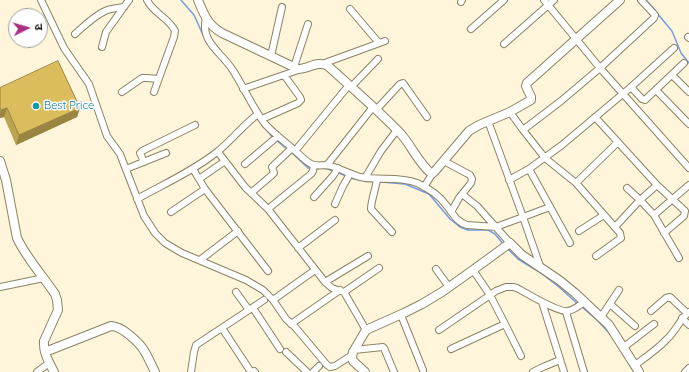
<!DOCTYPE html>
<meta charset="utf-8">
<style>
body{margin:0}
#map{position:relative;width:689px;height:372px;overflow:hidden;background:#fef5da;font-family:Quicksand,"Noto Sans Devanagari",sans-serif}
canvas{display:block}
.north{position:absolute;left:8px;top:8px;width:40px;height:40px;box-sizing:border-box;background:#fff;border:1px solid #a3a19d;border-radius:50%;rotate:85deg;font-size:11px;font-weight:700;line-height:16px;text-align:center;color:#191509}
.north::after{content:'';display:block;margin:auto;width:14px;height:18px;background:#ab3083;clip-path:polygon(50% 0,100% 100%,50% 72%,0 100%)}
</style>
<div id="map">
<canvas width="689" height="372"></canvas>
<div class="north">उ</div>
</div>
<script>
const ctx = document.querySelector('canvas').getContext('2d');
ctx.lineJoin = 'round';
function trace(path, color, width, dash) {
  ctx.strokeStyle = color;
  ctx.lineWidth = width;
  ctx.lineCap = dash ? 'butt' : 'round';
  ctx.setLineDash(dash || []);
  ctx.stroke(path);
}
function fill(path, color) {
  ctx.fillStyle = color;
  ctx.fill(path, 'evenodd');
}
function write(font, color, halo, rows, align = 'center') {
  ctx.font = font + ' Quicksand,sans-serif';
  ctx.lineWidth = 3;
  ctx.setLineDash([]);
  ctx.textBaseline = 'middle';
  ctx.strokeStyle = halo;
  ctx.fillStyle = color;
  for (const [text, x, y, turn = 0] of rows) {
    ctx.save();
    ctx.translate(x, y);
    ctx.rotate((+turn || 0) * Math.PI / 180);
    ctx.textAlign = isNaN(turn) ? turn : align;
    if (halo) ctx.strokeText(text, 0, 0);
    ctx.fillText(text, 0, 0);
    ctx.restore();
  }
}
trace(new Path2D(`
 M181,0L194,15L204,37
 M646,0L655,10
 M657,13L672,31L681,53L689,63
 M221,60L227,67
 M267,130L273,138
 M276,140L287,149
 M290,151L308,168H312
 M321,168L328,169L333,171
 M337,172L346,176
 M350,178L360,180
 M381,182L405,184L429,194L450,219L460,227L468,230H488L495,234L504,245
 M508,249L518,259L541,273L559,287L579,305
 M582,307L597,320L611,335
 M628,362L634,372`), '#729ce7', 1.5);
const street = new Path2D(`
 M41,0L64,48L89,84L107,136L120,154L144,216L155,233L165,243L182,253L246,280L263,290L273,300L286,319L295,327L327,365L330,367L335,366L352,355
 M147,0C153,13 169,18 175,31L174,37L154,92
 M544,0L600,68L689,168
 M461,2L462,0
 M350,9L379,43
 M206,18C200,42 221,52 232,69C244,87 252,107 265,124C273,133 283,140 292,148C298,153 304,160 311,164C317,167 325,164 331,166C341,169 350,174 360,177C378,181 399,176 417,183C428,188 439,195 446,205C453,213 456,222 467,225L496,227L550,207
 M471,29L504,0
 M75,34C84,26 94,16 105,11C111,8 118,8 124,7
 M688,37L689,38
 M504,44L554,0
 M102,47L106,32L129,0
 M271,56L282,7
 M322,64L385,41
 M294,67L308,24
 M672,75L689,92
 M351,87L378,59
 M631,87L642,99L645,100L684,63
 M243,89L301,69
 M656,90L689,124
 M122,92L142,78H147L158,79
 M376,110L400,84L403,83L427,117
 M510,112L523,130L545,158L576,183L620,233L621,238L596,256
 M595,117L657,185L685,211L684,216L664,233
 M262,119L298,103L301,100L300,97L284,75
 M488,121L523,217L540,266
 M523,130L561,101L600,68L654,18L655,15L654,14L641,0
 M295,151L349,85
 M218,152L245,187L268,209L325,282L332,288L344,292L366,330
 M444,161L470,175L472,179L471,183L459,198L451,212
 M144,162L140,153L142,151L195,125
 M245,164L278,136
 M327,165L373,107
 M126,169L166,153
 M193,169L205,189L268,271
 M529,169L570,243
 M365,178L381,151L397,130
 M199,179L225,161
 M377,179C376,188 371,201 371,209L392,232
 M509,180L529,169L562,145L631,87L674,48
 M576,183L618,142
 M424,187L433,173
 M627,188L640,200L654,215L679,258
 M251,193L272,175L274,173L272,167L292,148
 M462,194L477,206L510,243
 M314,197L333,176L338,168
 M137,199C164,184 193,171 217,152C232,140 243,125 258,114
 M335,204L343,186L350,174
 M268,209L311,174L313,171L314,165
 M171,212L205,189
 M654,215L689,185
 M615,227L640,200L657,185
 M579,231L604,215
 M298,248L335,220
 M200,260L238,231
 M436,269L449,287
 M473,270L490,295L505,324L521,356
 M325,282L368,256
 M0,287L44,278
 M236,292L249,310
 M344,292L379,268
 M273,300L315,270
 M542,302L564,372
 M610,304L635,326
 M253,308L280,349
 M651,311L666,298L670,297L687,313
 M566,312L584,372
 M401,315L423,370
 M601,317L619,290
 M682,318L689,325
 M291,324L340,290
 M222,328L249,369
 M439,330L496,291L506,287H513L517,288C526,293 559,313 568,311C574,310 580,305 584,302
 M624,347L654,324
 M451,349L505,324
 M354,350L383,347L384,348L394,372
 M286,352L307,372
 M635,365C646,357 658,349 667,339C676,331 680,319 689,312
 M254,371L255,372
 M37,372L49,363
 M191,372L194,352L196,345L264,300
 M313,372L319,366
 M533,372L543,367L560,360
 M685,372L689,368`);
const secondary = new Path2D(`
 M198,0C204,15 208,25 222,33L298,69C308,69 318,60 328,66C352,88 378,110 401,134C411,145 419,164 431,173H433L435,171L469,131L479,125L510,112L531,100V97L526,86L527,83L620,0
 M0,161L6,180L17,238C27,259 43,276 55,294L57,300L58,310L44,341C43,353 49,362 54,372
 M45,352L111,326C122,326 140,343 145,352C149,359 152,366 155,372
 M365,372L353,361L352,357L353,352L366,330L404,313L422,304L442,292L473,270L510,243L522,255L559,280L575,293L609,325L639,372`);
trace(street, '#8c8263', 8);
trace(secondary, '#8c8263', 10);
trace(street, '#fff', 6);
trace(secondary, '#fff', 8);
fill(new Path2D(`
 M0,88L80,108L77,117L16,145L4,117L0,118Z`), '#bca350');
fill(new Path2D(`
 M7,108L4,117L0,118V113L1,110Z
 M80,108L77,117L16,145L19,135Z`), '#998441');
const building = new Path2D(`
 M58,61L80,108L19,135L7,108L1,110L0,108V88Z`);
fill(building, '#dbbd5d');
trace(building, '#998441', 1);
for (const [x, y, r, color] of [
 [36,106,4,"#0f9aa8"]
]) {
  const dot = new Path2D();
  dot.arc(x, y, r, 0, 2 * Math.PI);
  ctx.fillStyle = color;
  ctx.fill(dot);
  trace(dot, '#fff', 1.5);
}
write('11px', '#0d838f', '#fff', [
 ["Best Price",44,106]
], 'left');
</script>
